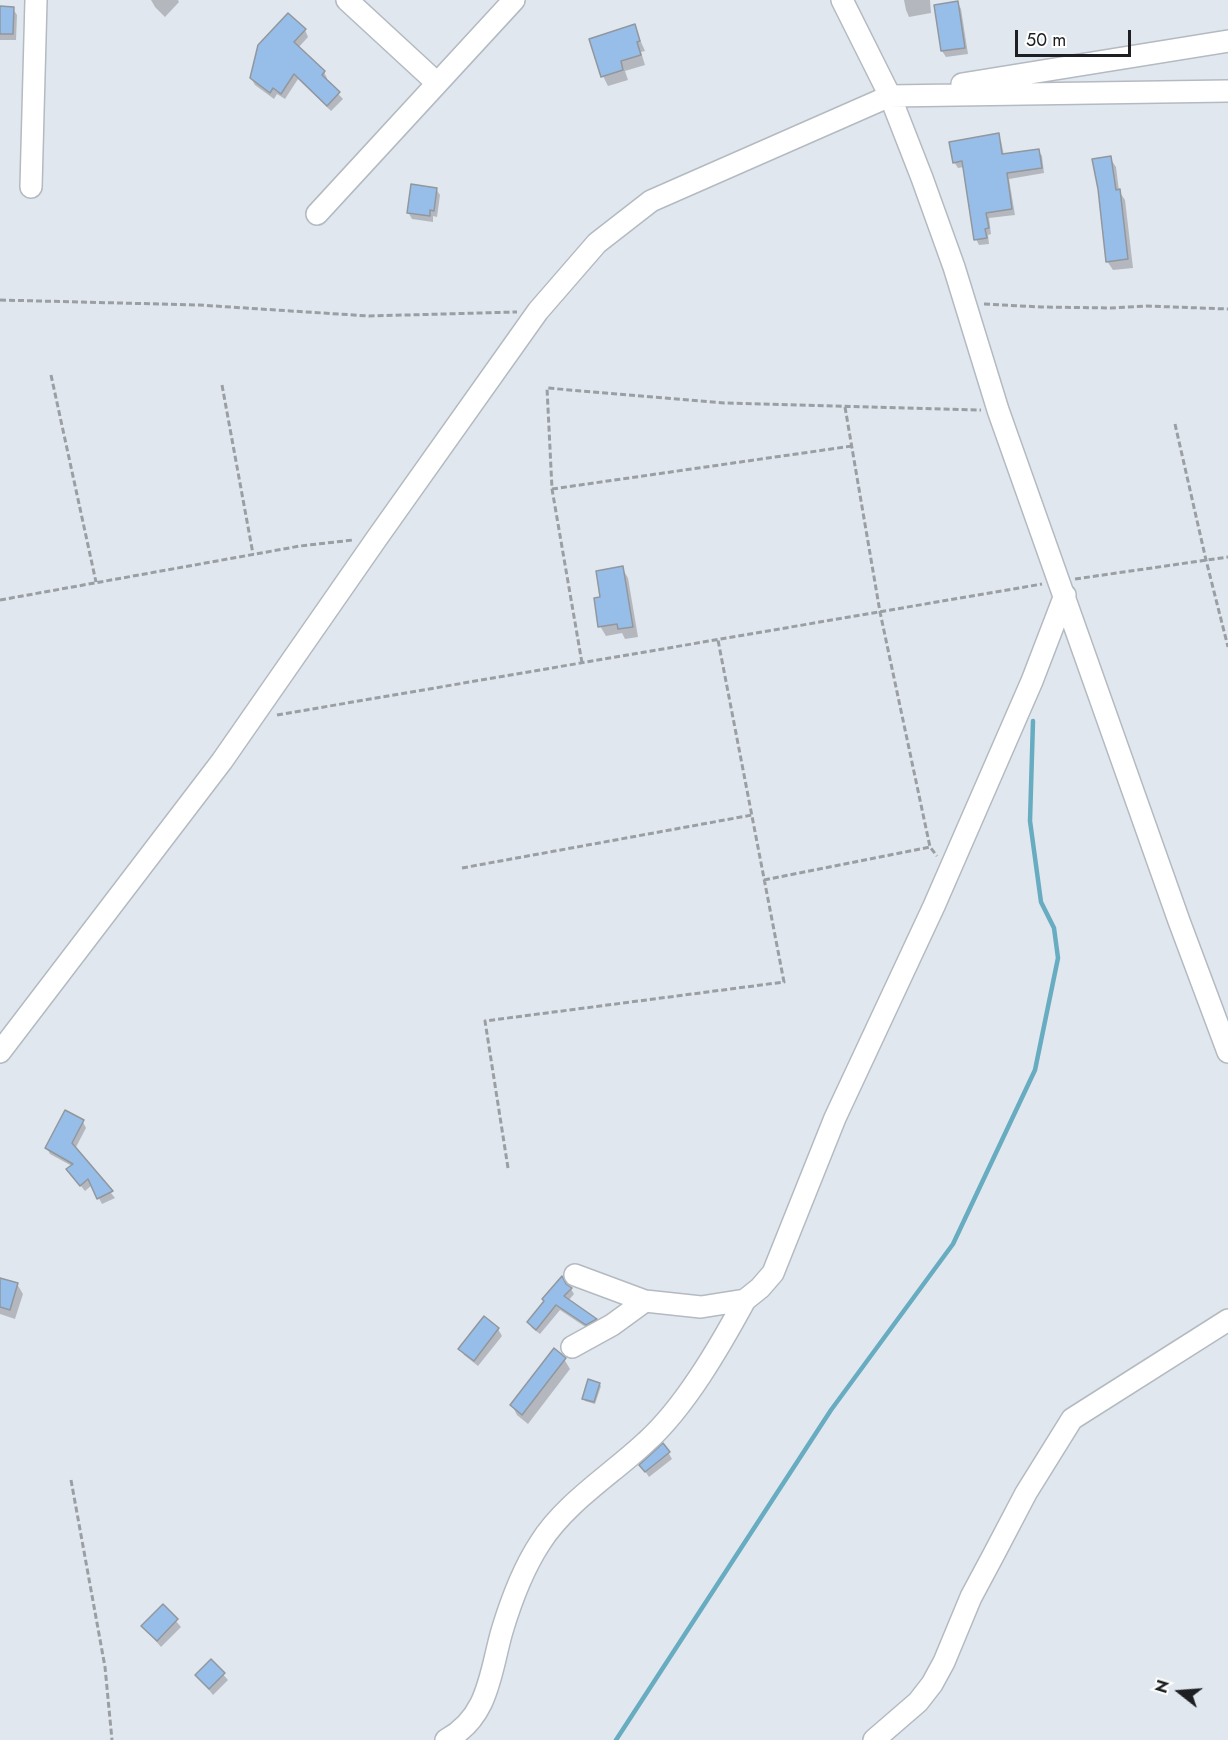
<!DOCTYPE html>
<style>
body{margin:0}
#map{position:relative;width:1228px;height:1740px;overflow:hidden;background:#e1e7ee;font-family:Jost,sans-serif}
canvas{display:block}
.north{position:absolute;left:1150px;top:1662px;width:60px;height:60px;-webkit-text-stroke:4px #fff;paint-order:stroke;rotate:287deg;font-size:16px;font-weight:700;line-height:24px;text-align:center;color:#1d1f22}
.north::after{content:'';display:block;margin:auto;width:21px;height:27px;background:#1d1f22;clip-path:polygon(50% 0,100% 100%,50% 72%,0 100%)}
.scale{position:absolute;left:1015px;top:30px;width:116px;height:27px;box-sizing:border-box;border:3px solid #1d1f22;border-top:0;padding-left:8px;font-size:18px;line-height:21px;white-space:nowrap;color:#1d1f22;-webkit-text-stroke:4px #fff;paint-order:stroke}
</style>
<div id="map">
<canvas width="1228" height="1740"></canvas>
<div class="north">N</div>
<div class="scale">50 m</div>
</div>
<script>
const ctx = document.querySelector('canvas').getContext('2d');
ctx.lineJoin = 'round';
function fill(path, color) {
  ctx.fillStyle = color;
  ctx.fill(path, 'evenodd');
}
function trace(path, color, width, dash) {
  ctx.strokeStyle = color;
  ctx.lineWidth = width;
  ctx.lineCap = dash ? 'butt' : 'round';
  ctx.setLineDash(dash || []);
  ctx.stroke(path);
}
fill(new Path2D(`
 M151,0H178L179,2L165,17L155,7Z
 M904,0H930L931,13L909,17L906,10Z
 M958,3L961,9L968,54L946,57L942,51L936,6Z
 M0,8L13,9L17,15L16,40H0Z
 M289,15L305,30L308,37L298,48L324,72L327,78L325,80L343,99L331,111L298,79L285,99L277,94L274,99L255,85L251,78Z
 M634,26L645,51L641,52L645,65L625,71L628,80L608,86L603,76Z
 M998,135L1001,141L1004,155L1038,150L1042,156L1044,173L1009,179L1015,215L989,218L991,234L988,235L989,244L979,245L976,239L964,167L958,168L954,162Z
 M1110,158L1116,167L1119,191L1125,200L1133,268L1113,270L1107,261Z
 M436,189L440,195L437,217L433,216V222L412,219L408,212Z
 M622,568L628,578L638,637L625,639L622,633L606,636L600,626L602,598Z
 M83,1122L86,1128L75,1149L115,1198L102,1204L92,1185L85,1191L72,1175V1166L50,1154L47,1148Z
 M0,1279L17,1284L23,1294L15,1319L0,1314Z
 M571,1289L574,1294L568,1301L596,1320L599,1325L590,1330L560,1310L540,1334L532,1328L529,1323Z
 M484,1318L498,1329L502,1336L478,1366L464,1355L460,1349Z
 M564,1359L570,1369L528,1424L517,1415L512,1405Z
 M599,1384L601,1386L595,1404L585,1401L583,1398Z
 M668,1452L672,1459L649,1477L641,1465Z
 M163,1606L181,1627L161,1647L143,1626Z
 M211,1661L228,1680L213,1695L197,1675Z`), '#0003');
trace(new Path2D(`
 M616,1740L831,1410L953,1244L1035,1070L1058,958L1054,928L1041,902L1030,821L1033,721`), '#67acc0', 4.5);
const building = new Path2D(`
 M958,1L965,48L941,51L934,5Z
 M0,6L14,7L13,34H0Z
 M288,13L306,29L294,42L325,71L322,75L340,92L327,106L294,74L281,94L273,88L270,93L250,78L258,45Z
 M635,24L640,41L637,42L641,55L621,61L623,70L601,77L589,39Z
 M999,133L1002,154L1039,149L1042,168L1007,173L1012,209L986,213L989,228L985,229L987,238L974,240L962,161L953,163L949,142Z
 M1111,156L1116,190L1120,189L1128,259L1106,262L1098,189L1092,159Z
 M411,184L437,188L434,211L430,210V216L407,213Z
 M623,566L633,627L618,629L617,624L598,627L594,598L600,597L596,571Z
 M65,1110L84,1120L72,1143L113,1191L97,1199L88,1179L80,1186L66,1169L73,1164L45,1148Z
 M562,1276L566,1284L572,1288L564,1296L597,1319L586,1325L556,1305L536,1330L527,1322L544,1301L542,1299Z
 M0,1278L18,1283L10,1310L0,1307Z
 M484,1316L499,1328L474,1361L458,1349Z
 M554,1348L566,1358L522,1415L510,1405Z
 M588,1379L600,1383L594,1402L582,1399Z
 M663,1443L670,1452L645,1472L639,1465Z
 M163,1604L178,1619L157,1641L141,1626Z
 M211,1659L225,1673L209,1689L195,1675Z`);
fill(building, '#97bde9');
trace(building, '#91979d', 1.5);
const minor = new Path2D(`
 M347,0L437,83
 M842,0L890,96L922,178L954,267L998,410L1179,921L1228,1052
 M962,84L1228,41
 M31,187L36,0
 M317,214L514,0
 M0,1052L222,761L377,538L538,311L597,243L651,201L890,96L1228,91
 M575,1275L645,1301L701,1307L745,1300L760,1288L773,1273L835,1118L934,906L1032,681L1065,595
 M572,1347L612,1325L645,1301
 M446,1740C489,1717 490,1673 502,1631C511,1601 523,1569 540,1543C565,1503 612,1474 646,1442C685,1407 720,1346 745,1300
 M874,1740L918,1702L932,1684L944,1662L971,1597L994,1554L1026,1493L1072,1419L1228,1320`);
trace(minor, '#b4bac1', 24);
trace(new Path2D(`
 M0,300L199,305L369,316L517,312
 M984,304L1041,307L1111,308L1146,306L1228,309
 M51,375L96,582
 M222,385L253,554
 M845,407L880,612L930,847L937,856
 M1175,424L1206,560L1228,647
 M552,489L852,446
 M1075,579L1228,557
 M0,600L300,546L353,540
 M582,663L552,489L547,388L724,403L981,410
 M277,715L1042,584
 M462,868L752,815
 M764,880L930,847
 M508,1168L485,1021L784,982L718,640
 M71,1480L105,1667L112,1740`), '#9a9fa4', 3, [6, 3]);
trace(minor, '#fff', 21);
</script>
